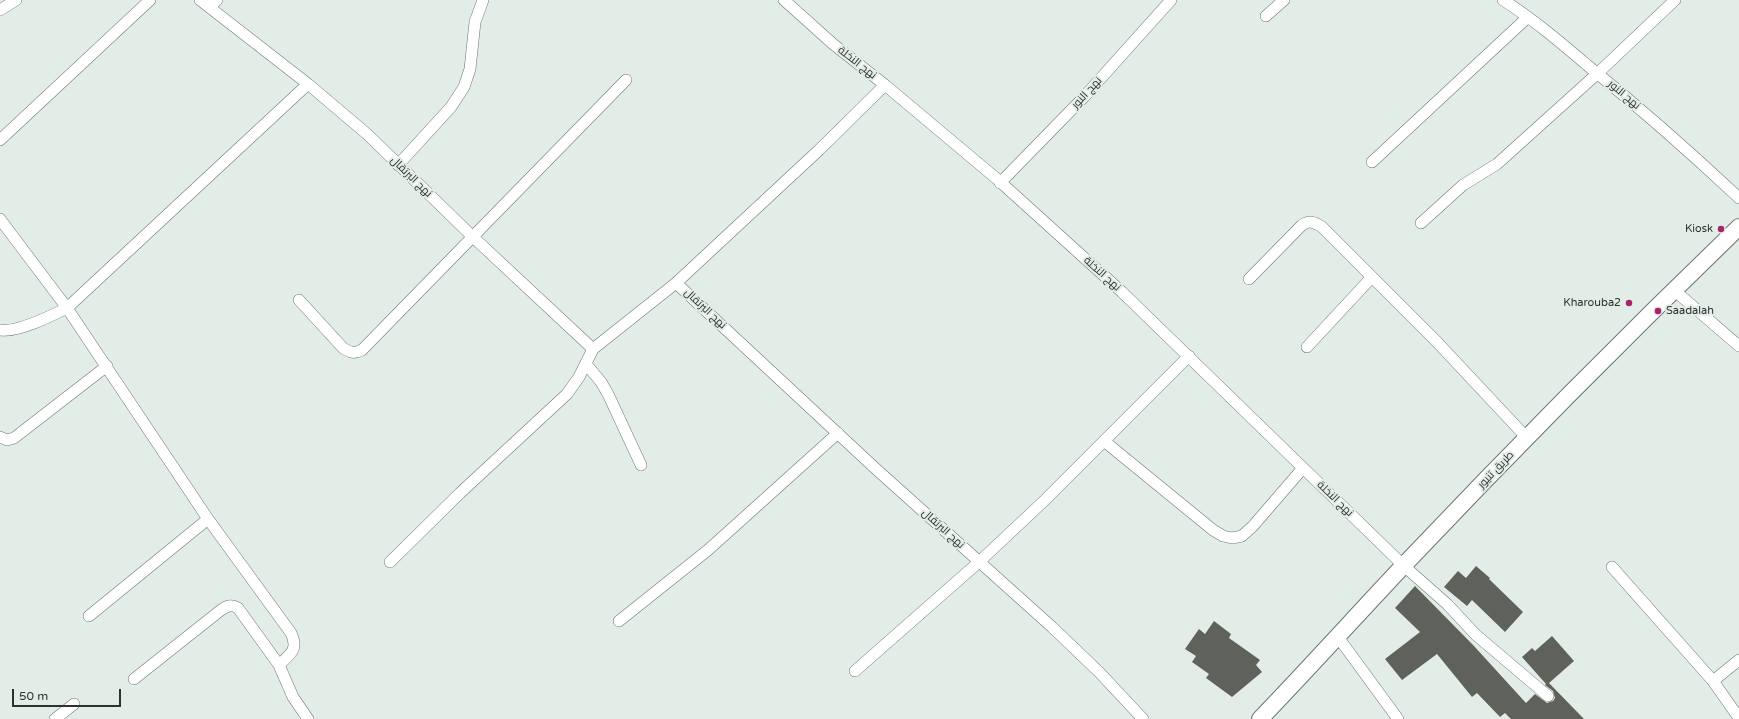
<!DOCTYPE html>
<meta charset="utf-8">
<style>
body{margin:0}
#map{position:relative;width:1739px;height:719px;overflow:hidden;background:#e3ede8;font-family:"Varela Round",sans-serif}
canvas{display:block}
.scale{position:absolute;left:12px;top:689px;width:109px;height:18px;box-sizing:border-box;border:2px solid #2d312f;border-top:0;padding-left:5px;font-size:12px;line-height:14px;white-space:nowrap;color:#2d312f;-webkit-text-stroke:3px #e3ede8;paint-order:stroke}
</style>
<div id="map">
<canvas width="1739" height="719"></canvas>
<div class="scale">50 m</div>
</div>
<script>
const ctx = document.querySelector('canvas').getContext('2d');
ctx.lineJoin = 'round';
function fill(path, color) {
  ctx.fillStyle = color;
  ctx.fill(path, 'evenodd');
}
function trace(path, color, width, dash) {
  ctx.strokeStyle = color;
  ctx.lineWidth = width;
  ctx.lineCap = dash ? 'butt' : 'round';
  ctx.setLineDash(dash || []);
  ctx.stroke(path);
}
function write(font, color, halo, rows, align = 'center') {
  ctx.font = font + ' "Varela Round",Cairo,sans-serif';
  ctx.lineWidth = 4;
  ctx.setLineDash([]);
  ctx.textBaseline = 'middle';
  ctx.strokeStyle = halo;
  ctx.fillStyle = color;
  for (const [text, x, y, turn = 0] of rows) {
    ctx.save();
    ctx.translate(x, y);
    ctx.rotate((+turn || 0) * Math.PI / 180);
    ctx.textAlign = isNaN(turn) ? turn : align;
    if (halo) ctx.strokeText(text, 0, 0);
    ctx.fillText(text, 0, 0);
    ctx.restore();
  }
}
fill(new Path2D(`
 M1476,566L1490,578L1489,579L1523,612L1505,632L1472,600L1467,606L1444,587L1458,571L1466,578Z
 M1415,586L1474,646L1526,703L1535,694L1547,703L1553,701L1555,698L1553,691L1545,685L1546,684L1522,657L1532,648L1535,651L1552,636L1574,661L1549,683L1584,719H1511L1505,713L1500,717L1477,693L1472,697L1437,654L1402,680L1385,659L1420,632L1395,608Z
 M1214,621L1231,634L1229,638L1260,660L1256,665L1262,672L1232,697L1206,678L1209,674L1192,662L1196,656L1185,649L1199,629L1205,634Z`), '#5e625b');
const minor = new Path2D(`
 M200,0L308,84L367,134L473,237L593,349L676,283L876,469L1052,627L1100,673L1143,719
 M784,0L833,44L885,85L997,179L1122,292L1404,566L1447,604L1476,635L1548,696
 M1503,0C1533,19 1560,42 1587,65C1640,108 1690,152 1739,198
 M210,7L217,0
 M0,10L16,0
 M1266,16L1284,0
 M0,140L150,0
 M1372,162L1528,17
 M398,165L451,107L464,87L470,69L475,22L483,0
 M1000,183L1084,97L1171,0
 M0,219L67,308L208,519L291,633C299,650 290,654 279,665
 M1421,223L1463,185L1497,164L1598,73L1675,0
 M1249,279L1302,225C1310,220 1314,222 1322,227L1437,342L1527,438
 M676,283L819,150L885,85
 M1674,290L1739,346
 M299,300L343,348C351,353 354,354 362,350L626,80
 M0,330C17,333 51,316 67,308L308,84
 M1307,347L1372,277
 M586,364L601,382L608,394L641,465
 M0,437L7,440L14,438L107,366
 M1104,441L1213,530L1223,536L1232,538L1242,536L1253,526L1303,468
 M390,562L460,493L567,394L579,377L593,349
 M1612,567L1713,681L1739,718
 M89,616L208,519
 M619,621L708,550L838,433
 M1338,637L1398,719
 M855,671L979,562L1045,500L1189,356
 M134,679L221,610C227,606 231,604 238,608L279,665L293,697L308,719
 M1713,681L1739,660
 M55,719L74,704`);
const secondary = new Path2D(`
 M1260,719C1309,668 1356,616 1404,565C1513,450 1625,337 1739,227`);
trace(minor, '#6e7773', 12);
trace(secondary, '#6e7773', 18);
trace(minor, '#fff', 11);
trace(secondary, '#fff', 16);
for (const [x, y, r, color] of [
 [1721,229,4,"#a9236c"],
 [1629,303,4,"#a9236c"],
 [1658,311,4,"#a9236c"]
]) {
  const dot = new Path2D();
  dot.arc(x, y, r, 0, 2 * Math.PI);
  ctx.fillStyle = color;
  ctx.fill(dot);
  trace(dot, '#e3ede8', 1.5);
}
write('11px', '#2d312f', '#e3ede8', [
 ["نهج النخلة",857,63,38],
 ["نهج النور",1087,93,-47],
 ["نهج النور",1624,95,40],
 ["نهج البرتقال",411,177,44],
 ["نهج النخلة",1102,274,42],
 ["نهج البرتقال",705,309,43],
 ["طريق تنيور",1496,470,-46],
 ["نهج النخلة",1335,499,44],
 ["نهج البرتقال",943,529,42]
]);
write('11px', '#2d312f', '#e3ede8', [
 ["Kiosk",1713,229],
 ["Kharouba2",1621,303],
 ["Saadalah",1666,311,"left"]
], 'right');
</script>
